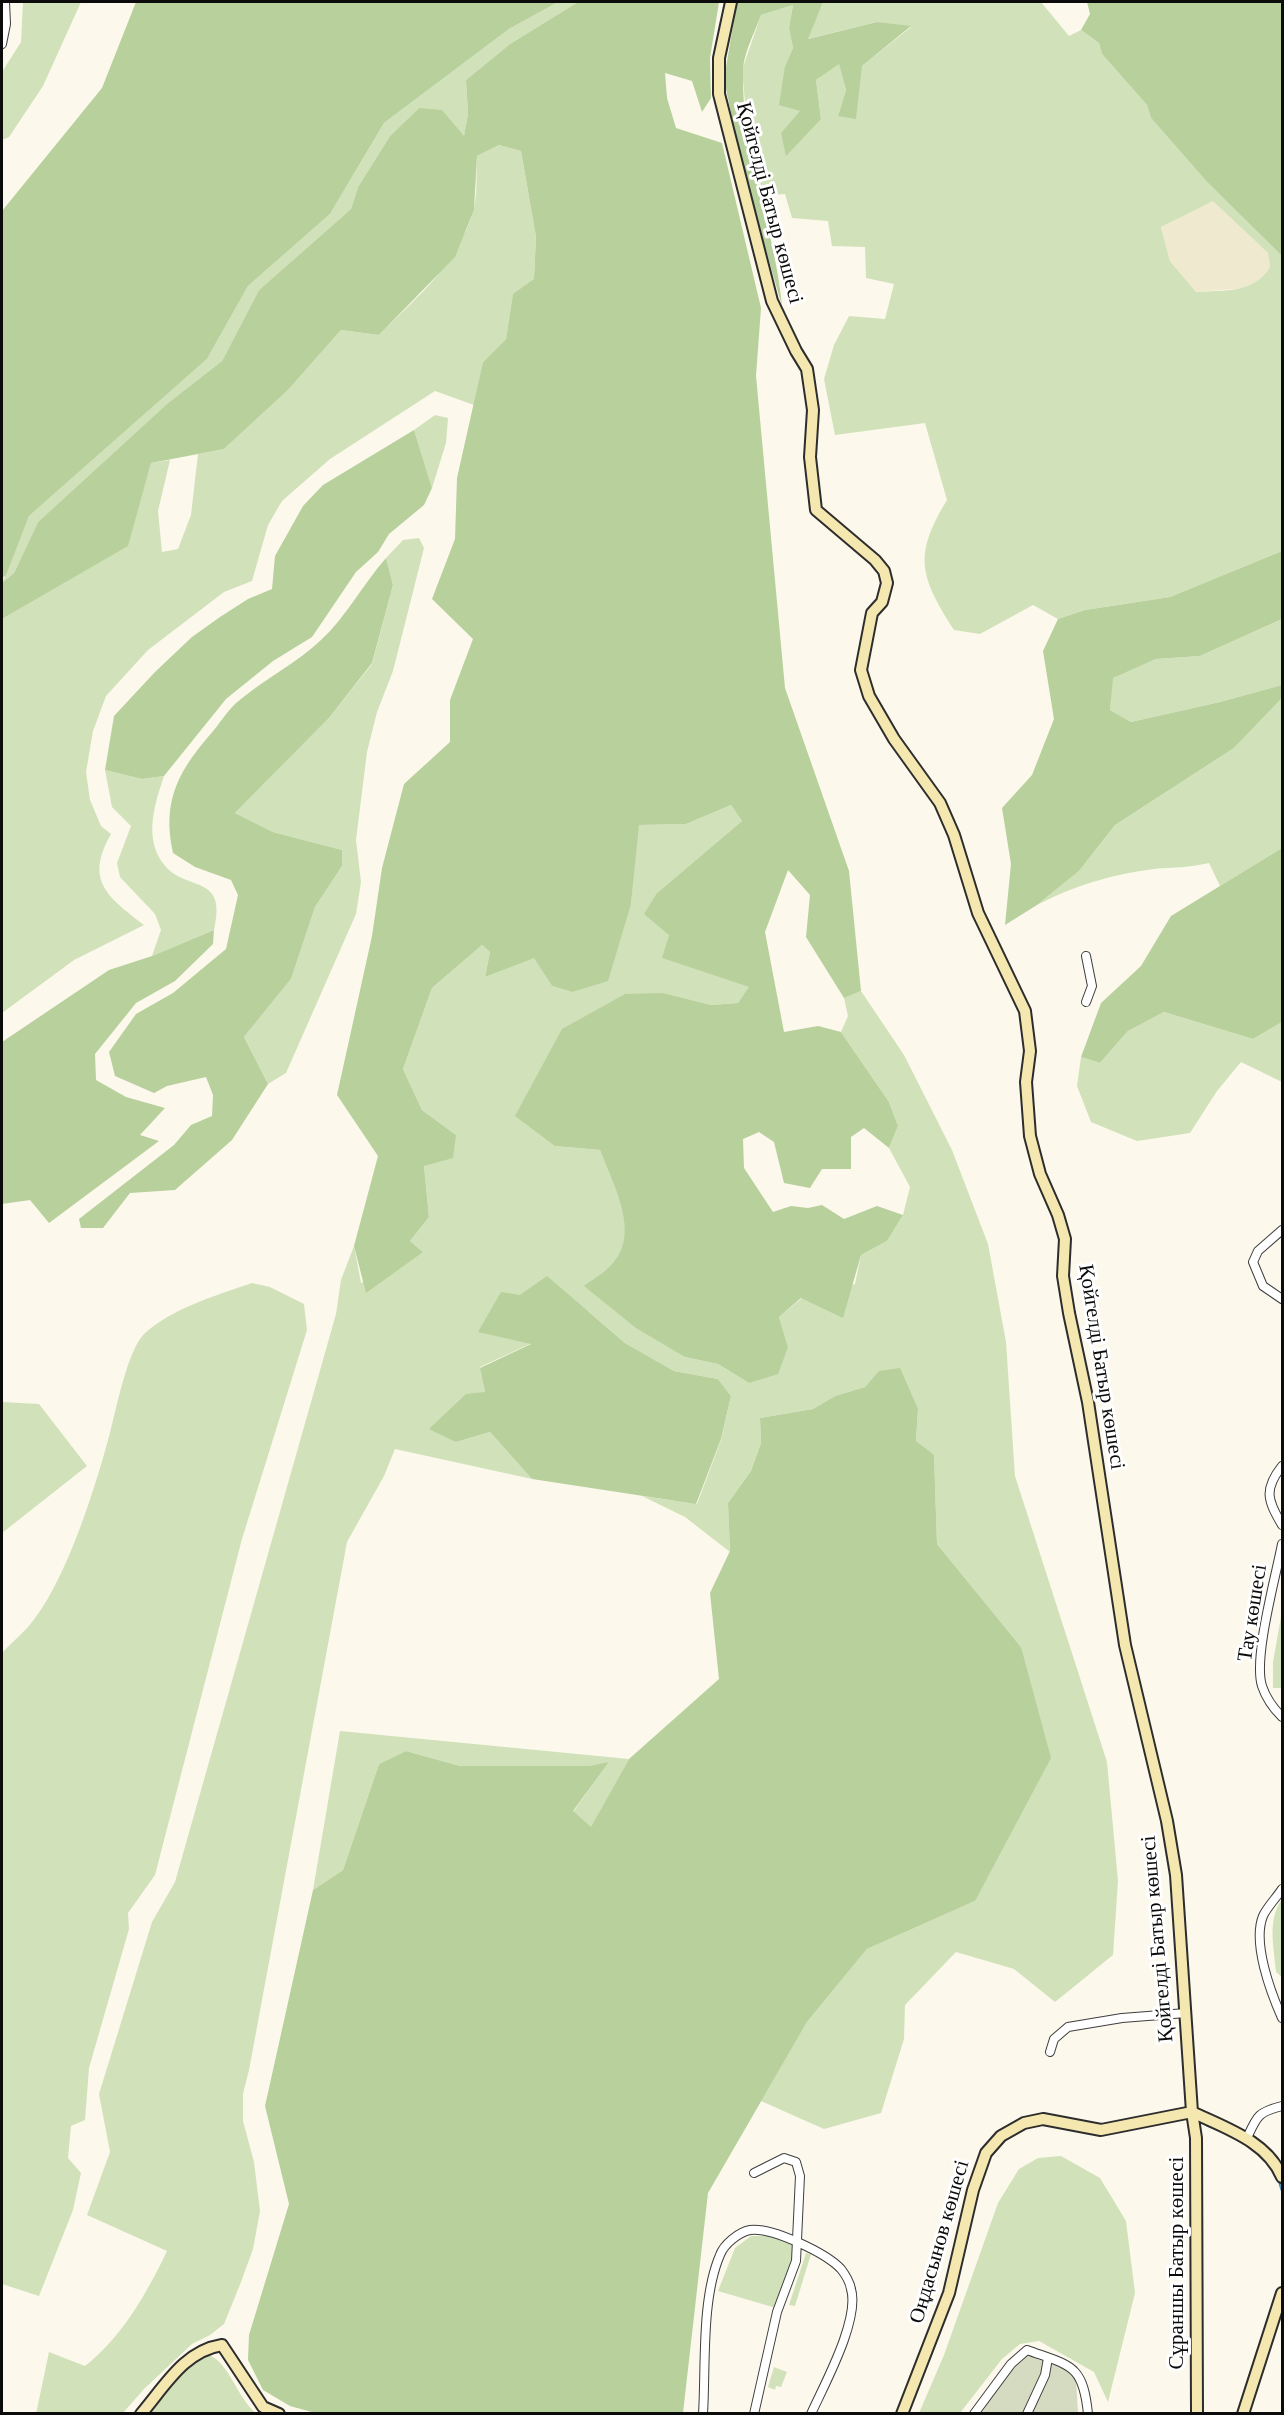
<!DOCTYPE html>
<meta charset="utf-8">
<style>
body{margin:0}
#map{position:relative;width:1284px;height:2415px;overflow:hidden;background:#fcf8ec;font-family:Georgia,serif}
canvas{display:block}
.frame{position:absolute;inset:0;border:3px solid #0b0b0b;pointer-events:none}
</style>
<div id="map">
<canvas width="1284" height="2415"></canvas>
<div class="frame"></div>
</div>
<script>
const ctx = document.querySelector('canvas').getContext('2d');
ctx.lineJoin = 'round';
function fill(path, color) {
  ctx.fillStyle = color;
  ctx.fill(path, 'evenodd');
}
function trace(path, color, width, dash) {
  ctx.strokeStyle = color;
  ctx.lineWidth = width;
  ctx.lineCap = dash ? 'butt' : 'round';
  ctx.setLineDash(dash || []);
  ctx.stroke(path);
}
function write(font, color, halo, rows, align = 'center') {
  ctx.font = font + ' Georgia,serif';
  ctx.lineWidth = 6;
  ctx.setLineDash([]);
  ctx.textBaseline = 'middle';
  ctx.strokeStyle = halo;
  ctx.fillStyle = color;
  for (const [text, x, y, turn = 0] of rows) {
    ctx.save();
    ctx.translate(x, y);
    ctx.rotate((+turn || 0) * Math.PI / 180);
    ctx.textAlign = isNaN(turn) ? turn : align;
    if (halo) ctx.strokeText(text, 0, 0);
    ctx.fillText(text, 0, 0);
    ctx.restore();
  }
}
fill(new Path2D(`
 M1213,200L1268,253L1270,267L1263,278L1248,288L1196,292L1170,261L1161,227Z`), '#efeacf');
fill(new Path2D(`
 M23,2H81L43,86L9,137L2,140V72L21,42Z
 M558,2H578L510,44L466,80L468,114L464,137L419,108L390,136L358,187L351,209L259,290L222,361L168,403L38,522L14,573L2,583L29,516L207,359L248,286L330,214L384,123L509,29Z
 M823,2H1041L1069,36L1081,30L1099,43L1102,54L1147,105L1151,118L1207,182L1282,256V551L1170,597L1085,610L1058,619L1033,605L980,634L954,630C920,576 913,556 947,500L925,423L835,435L824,379L834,345L849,316L885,319L894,284L866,278L865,247L832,246L828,221L792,218L785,194L761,196L749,144L742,70L761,15L793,5L789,28L793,48L785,66L800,111L821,119L816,80L839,63L846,90L838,116L862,66L911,27L877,22L807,39ZM1213,201L1268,253L1270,267C1254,294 1224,290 1196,292L1170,261L1161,227Z
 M499,145L521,151L536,237L534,280L513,295L506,339L483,362L474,405L435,391L330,459L282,501L268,525L252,581L224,592L148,650L106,696L93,731L86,772L90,800L101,826L111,834C84,881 108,897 144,925L74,960L2,1013V619L127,546L151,463L170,460L158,511L162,552L178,549L191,515L198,454L224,449L288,390L341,330L379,335C418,296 456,266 473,212C478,195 476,173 477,156Z
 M435,415L448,418L446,443L432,488L414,430Z
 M419,538L424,548L393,671L377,712L367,752L356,840L361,882L356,914L286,1073L268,1084L244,1037L291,979L315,907L342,866V850L273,832L235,813L329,718L372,664L393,585L386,558L403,540Z
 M1282,619V685L1220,702L1131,722L1110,710L1112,678L1156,659L1200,656Z
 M1282,698V848L1220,886L1209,863C1188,868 1174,867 1154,869C1113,874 1073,886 1037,905L1079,871L1115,825L1234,748Z
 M105,770L142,779L164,776C155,803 144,836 162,862C184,894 228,871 214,930L152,956L161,930L155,914L120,877L117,863L131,826L112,807Z
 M731,805L742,821L657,893L669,935L663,958L750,987L738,1003L711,1005L664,993L555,1146L600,1150C612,1183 641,1231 614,1263C606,1272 594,1279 585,1286L685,1357L718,1364L749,1383L788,1347L779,1317L802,1298L855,1284L861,1255L887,1241L903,1215L910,1187L889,1148L898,1126L889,1102L841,1032L848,1016L844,998L861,991L904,1055L952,1150L988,1244L1006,1342L1015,1476L1107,1762L1118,1881L1113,1955L1055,2002L1014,1969L956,1952L905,2005L904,2039L881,2113L824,2129L761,2101L807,2022L867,1949L975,1901L1021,1647L937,1544L934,1456L916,1441L918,1409L880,1371L865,1387L835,1396L813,1409L760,1418L761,1443L751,1471L728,1503L730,1552L685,1517L642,1496L697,1504L721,1440L731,1396L718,1379L674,1371L625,1343L588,1311L532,1343L480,1367L485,1392L456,1442L490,1432L532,1479L395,1449L384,1476L347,1542L249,2070L243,2094V2121L254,2162L260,2211L253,2249L241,2282L224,2324L210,2335L192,2344L144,2389L123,2413L36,2414L49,2352L85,2366C122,2337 147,2293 167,2251L87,2215L110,2152L99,2094L152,1922L175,1882L336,1314L341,1280L354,1246L361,1283L423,1252L410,1241L429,1217L424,1166L456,1135L422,1110L403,1069L432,988L482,945L490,952L485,977L534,957L552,986L572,992L631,904L638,825L686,824Z
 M1164,1012L1253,1039L1282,1022V1082L1241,1062L1217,1091L1190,1133L1137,1141L1091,1122L1077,1086L1081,1057L1100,1063L1128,1031Z
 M252,1283L270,1287L304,1304L307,1330L242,1539L155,1875L128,1913L129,1929L89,2068L85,2120L71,2126L68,2158L81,2173L73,2210L39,2296L2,2284V1653C10,1644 20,1636 28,1627C64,1586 92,1497 107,1444C115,1417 126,1351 145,1333C173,1308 217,1295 252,1283Z
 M2,1402L39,1404L87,1466L2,1533Z
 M1282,1611V1688H1273V1662Z
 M340,1731L629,1759L591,1828L573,1812L608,1763L589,1766H460L406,1751L379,1764L343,1870L313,1890Z
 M1282,1899V1977L1276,1972C1274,1947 1267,1920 1282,1899Z
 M1061,2156L1100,2178L1126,2221L1135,2293L1108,2402L1094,2372L1039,2341L1020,2344L1002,2359L960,2413H919L944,2355L998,2203L1019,2169L1038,2158Z
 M751,2236H768L796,2246L776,2308L718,2291L735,2248Z
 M806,2253L811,2254L795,2306L789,2305Z
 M208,2355C228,2360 237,2398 256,2413L150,2414C166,2393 183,2365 208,2355Z
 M774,2367L787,2372L781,2387L776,2386L775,2390L768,2387Z`), '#d1e2ba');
fill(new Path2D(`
 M136,2H558L509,29L384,123L330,214L248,286L207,359L29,516L6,575L2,578V211L102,88Z
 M578,2H719L710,58L711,98L702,112L692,81L665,73L667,98L676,128L722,143L761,308L756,376L785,688L849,871L861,991L844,998L806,937L810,895L788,870L765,932L784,1032L818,1026L841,1032L889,1102L898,1126L889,1148L864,1128L851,1137V1169H822L810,1188L784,1183L774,1142L759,1132L743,1139L744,1168L773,1212L791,1206L808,1208L822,1205L844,1219L877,1206L903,1215L887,1241L861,1255L843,1318L801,1298L779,1317L788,1347L778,1374L749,1383L718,1364L685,1357L636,1328L584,1286C593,1279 606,1272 613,1263C641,1232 612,1183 600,1150L555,1146L515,1116L562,1029L625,994L664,993L711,1005L738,1003L749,987L662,958L669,935L644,914L657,893L742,821L731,805L686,824L639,825L631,904L608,981L572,992L552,986L534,958L485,977L490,952L482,945L432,988L403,1069L422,1110L456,1135L453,1158L424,1166L429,1217L410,1241L423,1252L366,1293L354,1246L378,1156L337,1095L372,936L382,868L404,784L450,742V700L473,639L432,599L455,539L457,478L483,362L506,339L513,294L534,279L536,237L521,151L499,145L477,156L474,210L455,257L379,335L341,330L288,390L224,449L151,463L128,546L2,619V583L14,573L38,522L168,403L222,361L259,290L351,209L358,187L390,136L419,108L442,110L464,136L468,114L466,80L510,44Z
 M737,2H823L808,39L877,22L911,26L862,66L856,119L838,116L846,90L839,64L816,80L821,119L786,156L781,133L800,111L779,105L785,66L793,48L789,28L793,5L761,15C755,32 743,54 743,72C741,151 775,228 782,306L743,171L724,79Z
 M1087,2H1282V256L1207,182L1151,118L1147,105L1102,54L1099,43L1081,30L1090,14Z
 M414,430L432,488L424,505L389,534L378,552L356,572L312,637L273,661L226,699L164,776L142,779L105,770L114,716L155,672L192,637L220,617L248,599L272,589L275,556L303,506L323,485Z
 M1282,551V619L1200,656L1156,659L1113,678L1110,710L1131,722L1220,702L1282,685V698L1234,748L1115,825L1079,871L1037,905L1005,925L1011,864L1002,808L1032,775L1054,719L1043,651L1058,619L1085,610L1170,597Z
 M386,558L393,585L372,663L329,718L235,813L273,832L342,850V866L315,907L291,979L244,1037L268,1084L232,1140L175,1190L130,1193L103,1228H81L79,1219L174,1145L191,1125L212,1116L213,1095L206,1077L167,1086L154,1093L115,1076L109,1052L136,1014L173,993L226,949L238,895L231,880L195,867L173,853C161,799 180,769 214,730C222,720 230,707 241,699C266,678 297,663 321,640C347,616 363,584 386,558Z
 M1282,848V1022L1253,1039L1164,1012L1128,1031L1100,1063L1081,1057L1101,1003L1141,966L1171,916Z
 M214,930L213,944L175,981L136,1003L95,1054L96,1080L126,1097L165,1108L140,1135L159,1141L49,1223L30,1200L2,1204V1042L109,970L152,956Z
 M547,1276L625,1343L674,1371L718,1379L731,1396L721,1439L696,1504L532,1479L490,1432L456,1442L429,1429L466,1394L485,1392L480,1368L531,1344L478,1332L501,1292L520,1295Z
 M900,1368L918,1409L916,1441L934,1455L937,1544L1021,1647L1051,1758L975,1901L867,1949L807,2022L708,2193L683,2413L319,2414L290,2406L263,2390L248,2360L249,2335L289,2204L265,2106L313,1890L343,1870L379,1764L406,1751L460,1766H589L609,1762L573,1811L591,1827L629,1759L719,1679L710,1593L730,1551L728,1503L751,1471L761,1443L760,1418L813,1409L835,1396L865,1387L879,1371Z`), '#b7d09c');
fill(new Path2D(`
 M1028,2356L1063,2368L1076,2379L1078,2413L981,2414L1005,2376Z`), '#d4dbc0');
trace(new Path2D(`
 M1207,2125L1217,2129
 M1279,2180L1282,2190`), '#4894ba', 3);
const street = new Path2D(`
 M2,44L6,24L5,2
 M1086,956L1092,986L1086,1002
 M1282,1230L1258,1251L1253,1262L1263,1286L1282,1299
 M1282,1466C1263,1490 1268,1501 1282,1525
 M1282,1544C1276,1576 1253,1658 1262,1686C1266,1698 1274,1709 1282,1717
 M1282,1889C1277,1897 1267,1907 1263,1916C1252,1943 1271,1993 1282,2018
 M1050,2052L1054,2039L1068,2027L1122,2018L1186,2013
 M1247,2138C1257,2116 1258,2112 1282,2106
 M703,2414C706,2366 701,2299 720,2255C724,2244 739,2232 750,2230C772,2227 826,2253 841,2269C845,2274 850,2283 851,2289C860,2320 824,2385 811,2414
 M754,2414L777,2312L796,2261L800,2176L796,2162L784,2158L754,2173
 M974,2414L1011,2364L1027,2350C1071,2366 1083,2364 1088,2414
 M1027,2414L1045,2375L1048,2358`);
const secondary = new Path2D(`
 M731,2L719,58V94L772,301L796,351L807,369L813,410L810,457L816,510L875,560L884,571L887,583L882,602L872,613L861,670L869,696L894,739L940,803L954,835L978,913L1025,1011L1030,1051L1026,1082L1030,1136L1040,1174L1058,1215L1065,1239L1063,1276L1069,1313L1088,1402L1125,1645L1167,1821L1176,1875L1192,2112L1196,2138L1197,2414
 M1192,2112C1225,2128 1267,2141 1282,2177
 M141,2414C165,2386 184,2351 222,2345L263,2407L279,2414
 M902,2414L949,2293L973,2190L986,2153L1001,2136L1024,2123L1043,2119L1101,2130L1192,2112
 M1243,2414L1282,2293`);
trace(street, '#3e3e3e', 10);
trace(secondary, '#2d2d2d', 14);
trace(street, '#fff', 8);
trace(secondary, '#f4e7af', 10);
write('21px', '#0b0b0b', '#fff', [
 ["Қойгелді Батыр көшесі",769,203,75],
 ["Қойгелді Батыр көшесі",1101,1367,81],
 ["Тау көшесі",1253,1613,-81],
 ["Қойгелді Батыр көшесі",1158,1939,-95],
 ["Оңдасынов көшесі",940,2242,-74],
 ["Сұраншы Батыр көшесі",1177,2263,-90]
]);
</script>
